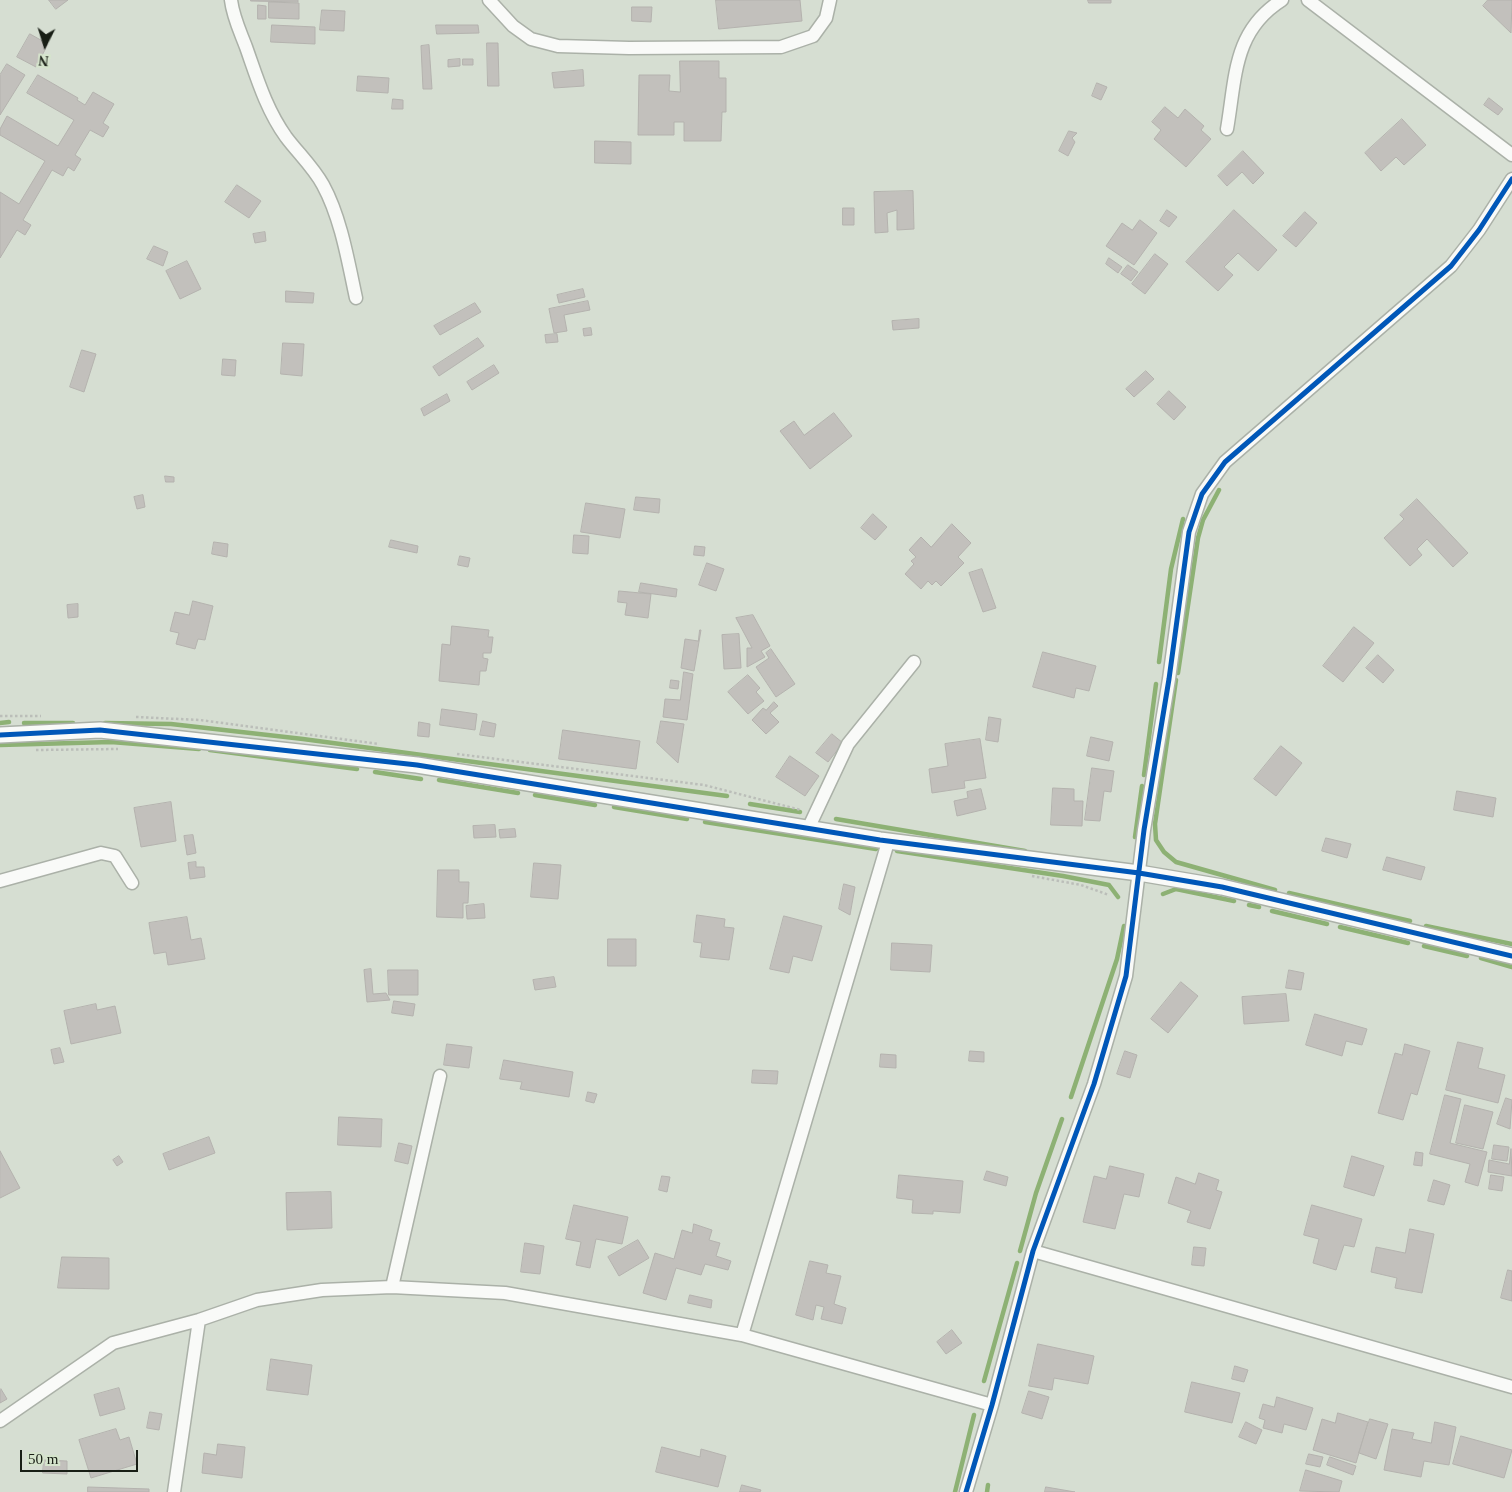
<!DOCTYPE html>
<style>
body{margin:0}
#map{position:relative;width:1512px;height:1492px;overflow:hidden;background:#d6ded2;font-family:"Times New Roman",serif}
canvas{display:block}
.north{position:absolute;left:20px;top:20px;width:50px;height:50px;-webkit-text-stroke:4px #d5e4cc;paint-order:stroke;rotate:185deg;font-size:14px;font-weight:700;line-height:20px;text-align:center;color:#181e15}
.north::after{content:'';display:block;margin:auto;width:18px;height:22px;background:#181e15;clip-path:polygon(50% 0,100% 100%,50% 72%,0 100%)}
.scale{position:absolute;left:20px;top:1450px;width:118px;height:22px;box-sizing:border-box;border:2px solid #181e15;border-top:0;padding-left:6px;font-size:15px;line-height:18px;white-space:nowrap;color:#181e15;-webkit-text-stroke:4px #d5e4cc;paint-order:stroke}
</style>
<div id="map">
<canvas width="1512" height="1492"></canvas>
<div class="north">N</div>
<div class="scale">50 m</div>
</div>
<script>
const ctx = document.querySelector('canvas').getContext('2d');
ctx.lineJoin = 'round';
function trace(path, color, width, dash) {
  ctx.strokeStyle = color;
  ctx.lineWidth = width;
  ctx.lineCap = dash ? 'butt' : 'round';
  ctx.setLineDash(dash || []);
  ctx.stroke(path);
}
function fill(path, color) {
  ctx.fillStyle = color;
  ctx.fill(path, 'evenodd');
}
trace(new Path2D(`
 M1159,662L1171,569L1183,519
 M1178,673L1198,538L1203,520L1219,490
 M1176,680L1155,824L1156,840L1164,852L1176,862L1275,890
 M0,723L9,722
 M24,723H73
 M105,723L171,724L303,739L727,796
 M0,745L111,742L199,749
 M210,750L357,769
 M375,772L421,779
 M1144,775L1156,684
 M439,780L518,793
 M535,795L595,805
 M750,804L800,812
 M614,807L687,819
 M836,819L1025,851
 M705,822L876,849
 M1135,837L1142,786
 M897,851L1063,876L1109,885L1118,897
 M1289,893L1410,921
 M1163,894L1176,889L1234,901
 M1249,905L1259,907
 M1272,911L1327,924
 M1426,926L1512,944
 M1340,927L1408,943
 M1424,946L1467,956
 M1481,958L1512,967
 M1071,1097L1117,959L1124,926
 M1020,1251L1036,1193L1062,1119
 M984,1381L1017,1263
 M955,1492L974,1415
 M987,1492L988,1485`), '#8db174', 4.5);
const building = new Path2D(`
 M49,0H68L56,9Z
 M251,0H298V2L251,1Z
 M716,0H800L802,21L719,29Z
 M1088,0H1111V3H1089Z
 M1488,0H1512L1511,33L1483,6Z
 M269,2L299,3V19L269,18Z
 M258,5L266,6V19H258Z
 M632,7H652L651,22L632,21Z
 M322,10L345,11L344,31L320,30Z
 M272,25L315,27V44L271,42Z
 M436,25H478L479,33L437,34Z
 M30,34L48,44L36,67L17,57Z
 M487,43H498L499,86H488Z
 M429,45L432,89H423L421,46Z
 M460,59V66L448,67V60Z
 M463,59H473V65H463Z
 M680,61H719V78H726V112H722L721,141H684V122H674V135H638L639,75H670L669,91L680,92Z
 M7,64L25,75L0,115V75Z
 M583,70L584,86L554,88L552,73Z
 M38,75L78,98L77,100L85,105L93,92L114,104L103,123L109,127L103,137L90,130L75,155L81,159L74,171L68,167L63,176L52,170L23,220L31,225L25,235L17,230L0,258V192L19,204L45,161L0,135V129L7,116L58,146L74,120L27,93Z
 M358,76L389,78L388,93L357,91Z
 M1097,83L1107,87L1101,100L1092,96Z
 M1489,98L1503,109L1498,115L1484,105Z
 M393,99L403,100V109H392Z
 M1165,107L1178,118L1185,109L1204,126L1201,130L1211,139L1186,167L1154,139L1161,130L1152,122Z
 M1402,119L1426,145L1404,165L1396,157L1381,171L1365,153Z
 M1069,131L1077,133L1072,138L1075,142L1068,156L1059,151Z
 M595,141L631,142V164L595,163Z
 M1243,151L1264,173L1253,184L1242,172L1227,186L1218,176Z
 M237,185L261,201L249,218L225,202Z
 M913,191L914,229L897,230V210L887,213L888,232L875,233L874,192Z
 M843,208H854V225H843Z
 M1167,210L1177,217L1169,227L1160,221Z
 M1234,210L1277,250L1258,271L1238,253L1224,267L1233,275L1218,291L1186,262Z
 M1305,212L1317,223L1296,247L1283,236Z
 M1140,220L1157,233L1134,265L1106,246L1122,223L1132,230Z
 M265,232L266,241L255,243L253,234Z
 M154,246L168,252L163,266L147,259Z
 M1155,254L1168,264L1145,294L1132,284Z
 M1109,258L1122,267L1118,273L1106,264Z
 M187,261L201,289L180,299L166,271Z
 M1128,265L1138,272L1131,281L1121,274Z
 M583,289L585,297L559,303L557,295Z
 M286,291L314,293L313,303L286,302Z
 M588,301L590,310L564,315L567,331L554,333L549,309Z
 M475,303L481,312L440,335L434,326Z
 M919,319V328L893,330L892,321Z
 M591,328L592,335L584,336L583,329Z
 M557,334L558,342L546,343L545,335Z
 M478,338L484,346L439,376L433,367Z
 M283,343L304,344L302,376L281,374Z
 M82,350L96,354L84,392L70,387Z
 M223,359L236,360L235,376L222,375Z
 M494,365L499,373L472,390L467,382Z
 M1146,371L1154,379L1134,397L1126,389Z
 M1169,391L1186,407L1174,420L1157,404Z
 M447,394L450,401L424,416L421,409Z
 M834,413L852,436L810,469L780,431L794,421L804,435Z
 M165,476L174,477V482H166Z
 M143,495L145,507L137,509L134,497Z
 M636,497L660,499L659,513L634,510Z
 M1417,499L1468,553L1453,567L1427,539L1417,549L1422,555L1410,566L1384,538L1404,519L1400,515Z
 M586,503L625,509L620,538L581,532Z
 M873,514L887,527L875,540L861,528Z
 M952,524L971,543L958,557L964,563L941,586L936,581L932,585L928,581L921,589L905,574L914,564L911,561L916,557L909,550L921,537L931,547Z
 M574,535L589,536L588,554L573,553Z
 M391,540L418,546L417,553L389,547Z
 M214,542L228,544L227,557L212,554Z
 M695,546L705,547L704,556L694,555Z
 M460,556L470,558L468,567L458,565Z
 M707,563L724,569L716,591L699,585Z
 M982,569L996,608L983,612L969,573Z
 M641,583L677,589L676,597L639,592Z
 M619,591L651,594L648,618L625,615L627,603L618,602Z
 M193,601L213,606L205,640L198,639L195,649L176,644L179,633L170,631L175,612L189,615Z
 M78,604V617L68,618L67,605Z
 M753,615L770,646L761,651L765,657L747,667V648H752L736,618Z
 M452,626L489,630L488,637H493L491,653H483V658L488,659L486,671H480L479,685L439,681L442,644L450,645Z
 M1354,627L1374,643L1343,682L1323,666Z
 M700,630H701L694,671L681,668L685,639L698,641Z
 M739,634L741,668L724,669L722,635Z
 M771,649L795,684L776,697L756,667L769,658L766,653Z
 M1043,652L1096,666L1089,691L1076,688L1074,698L1033,687Z
 M1378,655L1394,670L1383,683L1366,668Z
 M684,672L693,674L687,720L663,717L665,699L680,700Z
 M748,675L760,688L756,692L764,701L748,714L728,692Z
 M671,680L679,681L678,689L670,688Z
 M774,702L778,706L770,713L779,722L766,734L752,720L763,708L766,710Z
 M442,709L477,714L475,730L440,725Z
 M989,717L1001,719L998,742L986,740Z
 M483,721L496,724L494,737L480,735Z
 M661,721L684,724L678,763L657,743Z
 M419,722L430,724L429,737L418,736Z
 M563,730L640,741L636,769L559,759Z
 M832,734L843,743L828,762L816,753Z
 M1091,737L1113,742L1109,761L1087,756Z
 M980,739L986,778L964,781L965,788L932,793L929,769L948,766L945,744Z
 M1281,746L1302,763L1276,796L1254,779Z
 M790,756L819,776L805,796L776,777Z
 M1092,768L1114,771L1111,792L1104,791L1100,821L1085,820Z
 M1053,788L1074,789V801H1083L1082,826L1051,825Z
 M981,789L986,809L957,816L954,801L968,798L967,792Z
 M1457,791L1496,798L1493,817L1454,810Z
 M171,802L176,841L141,847L134,808Z
 M495,825L496,837L474,838L473,826Z
 M515,829L516,837L500,838L499,830Z
 M193,835L196,853L187,855L184,836Z
 M1326,838L1351,844L1347,858L1322,851Z
 M1387,857L1425,867L1421,880L1383,870Z
 M196,862V867H204L205,877L190,879L188,863Z
 M534,863L561,865L558,899L531,897Z
 M438,870H459V882H469L468,903H463V918L437,917Z
 M844,884L855,887L850,915L839,909Z
 M484,904L485,918L467,919L466,906Z
 M697,915L725,919L724,927L734,928L729,960L700,957L702,943L694,942Z
 M784,916L822,926L812,961L793,956L789,973L770,969Z
 M187,917L191,940L201,938L205,959L168,965L166,952L154,954L149,923Z
 M608,939H636V966H608Z
 M892,943L932,945L930,972L891,970Z
 M371,969L373,994L386,993L390,1000L367,1002L364,970Z
 M388,970H418V995H389Z
 M1289,970L1304,973L1301,990L1286,988Z
 M554,977L556,987L535,990L533,980Z
 M1181,982L1198,996L1168,1033L1151,1019Z
 M1286,994L1289,1021L1244,1024L1242,997Z
 M394,1001L415,1004L413,1016L392,1013Z
 M96,1004L97,1010L115,1006L121,1033L71,1044L64,1011Z
 M1315,1014L1367,1029L1362,1045L1346,1041L1342,1056L1306,1045Z
 M1458,1042L1483,1048L1478,1068L1505,1075L1498,1103L1446,1090Z
 M447,1044L472,1047L469,1068L444,1065Z
 M1405,1044L1430,1051L1417,1095L1411,1093L1403,1120L1378,1113L1395,1053L1402,1055Z
 M60,1048L64,1062L54,1064L51,1050Z
 M970,1051L984,1052V1062L969,1061Z
 M1125,1051L1137,1055L1130,1078L1117,1074Z
 M881,1054L896,1055V1068L880,1067Z
 M504,1060L573,1072L569,1097L520,1089L522,1082L500,1079Z
 M753,1070L778,1071L777,1084L752,1083Z
 M588,1092L597,1094L594,1103L586,1101Z
 M1445,1095L1461,1099L1450,1143L1487,1152L1478,1186L1465,1182L1470,1164L1430,1154Z
 M1506,1098L1512,1100L1510,1129L1497,1124Z
 M1465,1105L1493,1112L1483,1149L1456,1143Z
 M339,1117L382,1119L381,1147L338,1145Z
 M209,1137L215,1153L169,1170L163,1154Z
 M399,1143L412,1146L408,1164L395,1161Z
 M1494,1145L1509,1147L1507,1161L1492,1159Z
 M1511,1149L1512,1176L1488,1172L1489,1160L1509,1164Z
 M0,1151L20,1188L0,1198Z
 M1416,1152L1423,1153L1422,1166L1414,1165Z
 M119,1156L123,1162L117,1166L113,1160Z
 M1352,1156L1384,1166L1374,1196L1344,1187Z
 M1110,1166L1144,1174L1139,1197L1124,1194L1115,1229L1083,1222L1094,1176L1106,1179Z
 M987,1171L1008,1177L1006,1186L984,1180Z
 M1199,1173L1219,1180L1216,1190L1222,1192L1210,1229L1187,1222L1191,1211L1168,1203L1176,1177L1195,1184Z
 M899,1175L963,1181L960,1213L933,1211V1214L912,1213L913,1200L897,1198Z
 M1491,1175L1504,1177L1502,1191L1489,1189Z
 M662,1176L670,1177L667,1192L659,1190Z
 M1434,1180L1450,1185L1444,1205L1428,1201Z
 M331,1192L332,1228L287,1230L286,1193Z
 M574,1205L628,1217L622,1244L596,1239L590,1268L576,1265L581,1242L566,1239Z
 M1312,1205L1362,1219L1354,1247L1344,1245L1336,1270L1313,1263L1319,1239L1304,1235Z
 M694,1224L712,1230L709,1240L720,1243L716,1256L731,1261L728,1270L705,1264L701,1275L676,1268L666,1300L643,1293L655,1253L674,1259L682,1230L692,1233Z
 M1410,1229L1434,1234L1422,1293L1395,1288L1397,1278L1371,1272L1376,1247L1405,1253Z
 M638,1240L649,1258L619,1276L608,1257Z
 M525,1243L544,1246L540,1274L521,1272Z
 M1194,1247L1206,1248L1204,1266L1192,1265Z
 M62,1257L109,1258V1289L58,1288Z
 M810,1261L828,1265L826,1273L841,1276L834,1304L846,1308L842,1324L821,1319L824,1307L816,1305L813,1320L796,1315Z
 M1508,1270L1512,1271V1301L1501,1298Z
 M690,1295L712,1300L711,1308L688,1303Z
 M952,1330L962,1343L946,1354L937,1342Z
 M1038,1344L1094,1356L1088,1384L1054,1378L1052,1390L1029,1386Z
 M271,1359L312,1365L308,1395L267,1390Z
 M1235,1366L1248,1370L1244,1382L1232,1379Z
 M1192,1382L1240,1393L1232,1423L1185,1412Z
 M119,1388L125,1409L100,1416L94,1395Z
 M1,1389L7,1399L0,1403V1390Z
 M1029,1391L1049,1397L1042,1419L1022,1413Z
 M1277,1397L1313,1408L1306,1430L1284,1424L1282,1433L1263,1428L1265,1420L1259,1418L1263,1404L1274,1407Z
 M150,1412L162,1414L159,1430L147,1428Z
 M1338,1413L1368,1422L1356,1463L1313,1450L1322,1419L1335,1423Z
 M1370,1419L1388,1424L1376,1459L1359,1453Z
 M1246,1422L1262,1430L1256,1444L1239,1437Z
 M1435,1422L1456,1427L1449,1465L1424,1461L1421,1477L1384,1470L1392,1429L1414,1433L1412,1439L1431,1443Z
 M116,1429L120,1440L129,1437L137,1464L91,1478L79,1440Z
 M1461,1436L1512,1450L1504,1478L1453,1464Z
 M218,1444L245,1447L242,1478L202,1473L204,1453L216,1455Z
 M662,1447L700,1457L701,1449L726,1456L718,1487L656,1472Z
 M1309,1454L1323,1457L1320,1467L1306,1464Z
 M1330,1457L1356,1466L1353,1475L1327,1465Z
 M44,1460L67,1461V1474L43,1473Z
 M1306,1470L1342,1481L1339,1492L1300,1491Z
 M742,1485L761,1490L760,1492H740Z
 M88,1487L149,1489V1492H88Z
 M1046,1487L1075,1492H1045Z`);
fill(building, '#c2c0bc');
trace(building, '#b4b2ae', 1);
const minor = new Path2D(`
 M231,0C233,17 240,31 246,47C257,78 266,109 286,137C298,153 313,167 323,185C341,218 348,261 356,298
 M489,0L513,26L531,39L558,46L629,48L781,47L813,36L826,18L830,0
 M1308,0L1512,155
 M1227,129C1236,77 1233,31 1282,0
 M808,829L848,744L914,662
 M0,881L101,853L115,856L132,883
 M1033,1251L1512,1387
 M392,1287L440,1076
 M742,1335L888,842
 M0,1421L113,1343L199,1320L257,1300L322,1290L392,1287L505,1293L742,1335L992,1405
 M174,1492L199,1320
 M966,1492L992,1405L1033,1251L1094,1084L1126,976L1144,830L1169,679L1189,532L1202,494L1225,462L1451,266L1479,230L1512,179`);
const tertiary = new Path2D(`
 M0,735L100,730L417,765L880,840L1139,873L1222,887L1512,956`);
trace(minor, '#abb1a8', 15);
trace(tertiary, '#abb1a8', 18);
trace(new Path2D(`
 M0,716H41
 M136,717L200,720L379,744
 M36,750L118,749
 M457,754L704,785L801,810
 M1032,876L1081,885L1109,895`), '#bbbeb9', 2.5, [2.5, 2.5]);
trace(minor, '#f9faf8', 12);
trace(tertiary, '#f9faf8', 15);
trace(new Path2D(`
 M0,735L100,730L417,765L880,840L1139,873L1222,887L1512,956
 M966,1492L992,1405L1033,1251L1094,1084L1126,976L1144,830L1169,679L1189,532L1202,494L1225,462L1451,266L1479,230L1512,179`), '#0057b8', 5);
</script>
